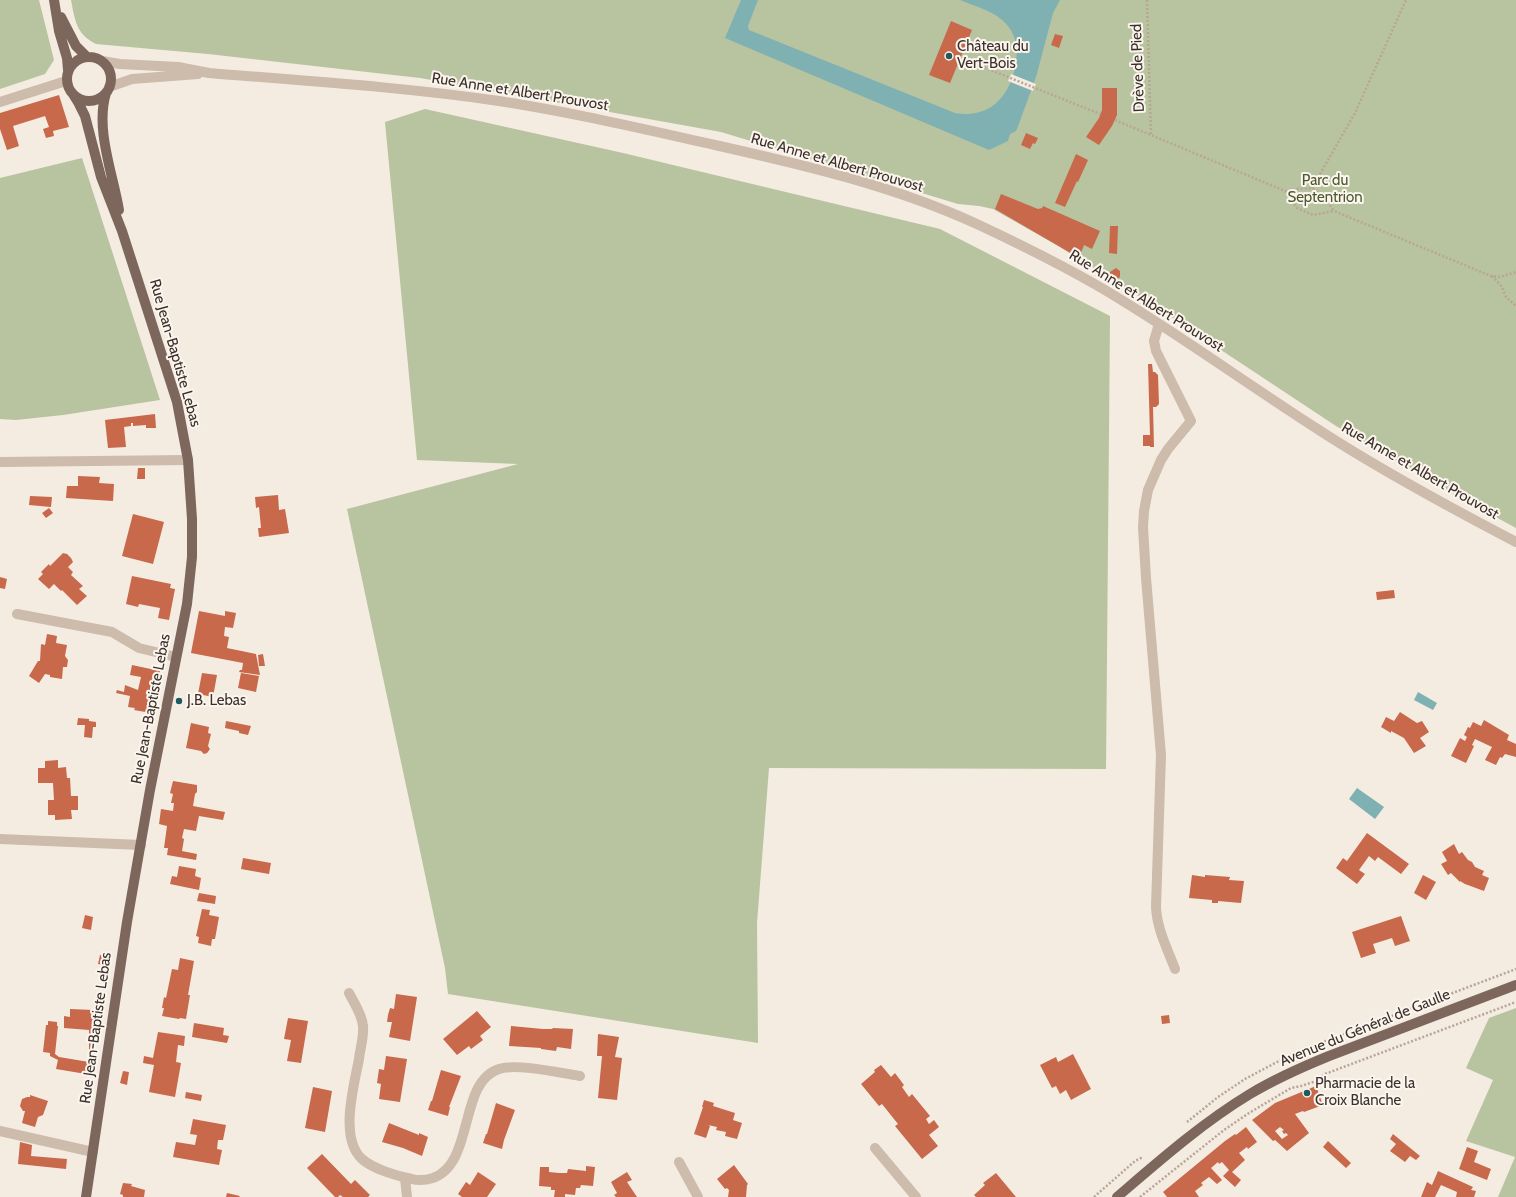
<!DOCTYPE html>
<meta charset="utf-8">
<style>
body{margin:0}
canvas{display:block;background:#f4ebe1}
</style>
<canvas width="1516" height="1197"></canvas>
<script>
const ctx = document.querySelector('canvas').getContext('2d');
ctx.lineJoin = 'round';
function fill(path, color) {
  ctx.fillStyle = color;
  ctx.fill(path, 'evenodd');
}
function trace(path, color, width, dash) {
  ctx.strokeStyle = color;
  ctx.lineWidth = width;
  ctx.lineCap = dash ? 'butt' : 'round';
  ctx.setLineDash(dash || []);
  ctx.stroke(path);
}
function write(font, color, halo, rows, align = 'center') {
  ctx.font = font + ' Cabin,sans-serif';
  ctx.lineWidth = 4;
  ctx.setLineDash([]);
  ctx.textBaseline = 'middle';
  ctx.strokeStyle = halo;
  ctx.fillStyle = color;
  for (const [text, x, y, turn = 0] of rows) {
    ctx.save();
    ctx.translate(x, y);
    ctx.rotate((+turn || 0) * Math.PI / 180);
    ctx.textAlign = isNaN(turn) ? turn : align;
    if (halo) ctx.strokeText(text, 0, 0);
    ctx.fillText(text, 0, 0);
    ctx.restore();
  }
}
fill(new Path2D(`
 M0,0H39L54,60L45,74L0,89Z
 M71,0H1516V528L1459,497L1336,426L1153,305L1060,247L993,209L979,206L958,204L721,132L420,78L208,54L96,44C76,34 75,20 71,0Z
 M425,109L623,153L940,229L1110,316L1106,769L769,768L757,923L758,1043L448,994L445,968L347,509L518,464L417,460L385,122Z
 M82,158L160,400L63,415L16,420L0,419V178Z
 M1516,1008V1197H1498L1515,1157L1466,1141L1493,1080L1466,1068L1489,1018Z`), '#b8c4a0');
fill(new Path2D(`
 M741,0H758L748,26L749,30L955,113C968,115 980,114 991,107C1014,93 1026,47 1008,26C996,11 976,7 960,0H1060L1053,13L1036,77L1017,129L1016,131L1010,134L1008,141L989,150L725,38Z
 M1418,692L1437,703L1433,710L1414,700Z
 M1357,788L1384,807L1375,819L1349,799Z`), '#7fb0b2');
fill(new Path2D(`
 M1011,74L1036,84L1033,91L1008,81Z`), '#f4ebe1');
fill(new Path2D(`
 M951,21L972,30L950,83L929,75Z
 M1055,34L1063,36L1059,48L1051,45Z
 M1102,88H1117V115L1112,126L1099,145L1086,137L1099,118L1102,110Z
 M59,95L69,127L53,131L54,136L46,138L43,129L49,127L45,116L13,126L19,146L7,150L0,129V113Z
 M1026,133L1038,138L1035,144L1033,143L1030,149L1021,145Z
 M1076,154L1088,160L1078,182L1077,181L1065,207L1055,203Z
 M1001,194L1038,209L1042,208L1043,206L1100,231L1092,249L1084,245L1079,258L995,209Z
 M1110,226H1118L1117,254L1109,253Z
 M1116,268L1120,271V277L1115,280L1110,277V272Z
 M1148,364H1152L1153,372H1155L1158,375L1159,404L1156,407H1153L1154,447H1150V446H1143V435H1150Z
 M155,414L156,428H146V425L133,426V423H131V426L124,427L126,447L108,448L105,420Z
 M138,468H145V479H137Z
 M78,476L100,477L99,483L114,484L113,501L66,498L67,486H78Z
 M278,495L279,510L285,509L289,533L259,537L258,528H261L259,507L256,508L255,497Z
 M30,496L52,497L51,507L29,505Z
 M49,508L53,513L46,518L42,513Z
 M133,514L164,522L153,564L122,556Z
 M63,553L67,554L71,558L73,562L68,567L73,572L71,575L83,586L79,589L87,596L77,605L62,590L61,591L54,584L49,589L38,579L43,574L41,572L49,564L50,566Z
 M132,576L171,584L170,588L175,589L169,620L158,618L160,608L139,604L138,607L126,604Z
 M0,577L7,579L5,589L0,588Z
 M1394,590L1395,598L1377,600L1376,592Z
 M199,611L225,616V611L236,613L233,628L225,627L224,636L229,637L227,648L256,654L260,675L239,672L240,670H242L243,663L191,653Z
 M47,634L57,636L56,643L67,645L65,656L68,660L67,667H63L62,679L50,677V675L45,674L39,683L29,676L38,661H40L41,644L45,645Z
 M263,654L265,666H259L258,655Z
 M132,665L160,671L151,713L134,710L135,708L128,707L130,696L116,693L117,690L124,692L125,685L138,690L141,677L130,675Z
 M202,673L217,675L213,697L198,694Z
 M241,673L259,676L256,692L238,688Z
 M1400,712L1417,723L1422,721L1429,732L1420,738L1426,746L1414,753L1404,738L1391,731V733L1381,727L1386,717L1394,721Z
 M78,718L89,719V721L96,722V727H93L92,738L84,737L85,725H77Z
 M1484,720L1509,735L1507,740L1516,744V757L1505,754L1502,758L1500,757L1496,765L1485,760L1492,747L1475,739L1472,745L1474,746L1466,763L1451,756L1460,738L1465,741L1467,737L1464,735L1468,727L1470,728L1473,722L1481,726Z
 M226,721L251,726L248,735L239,733V731L225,728Z
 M191,723L209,727L208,733L211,734L208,746L210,749L207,753L204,754L201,751L186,748Z
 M58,760V768L66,767L67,778H70L71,796H78V810H71L72,819L55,820V815H48V800H54L53,783H38V768H45V761Z
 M173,781L197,785V792L195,794L193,806L225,812L223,820L199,816L196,831L184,829L182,838L184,839L182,851L197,854L196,860L167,855L168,848H164L167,826L159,824L161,809L173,811L174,803H171L173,794L170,793Z
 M1367,833L1409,864L1401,874L1378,857L1375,861L1369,856L1359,870L1365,874L1357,884L1336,868L1343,858L1347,861Z
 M1454,844L1459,854L1462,852L1468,860L1472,862L1475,867L1484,871L1482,875L1489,878L1484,891L1465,884L1460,881V882L1451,873L1448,875L1441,864L1447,861L1442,852Z
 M243,858L271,863L269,874L241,869Z
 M179,866L196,869L195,876L201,878L199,890L170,884L172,876L177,877Z
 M1192,875L1205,877V875L1230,877L1229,880L1244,881L1241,903L1218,901V903H1212V900L1189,898Z
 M1423,875L1436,882L1426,900L1414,893Z
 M199,893L216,896L215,904L197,901Z
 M202,909L210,910L209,915L219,917L215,939H212L211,946L198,943L199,937L196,936Z
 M85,915L93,917L91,930L82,928Z
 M1401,916L1410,941L1395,946L1392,938L1373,944L1376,953L1361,958L1352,932Z
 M100,955H104L103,965L98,964Z
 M180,958L194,961L188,995H190L186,1019L180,1018L179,1019L162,1016L164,1008H162L164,997L166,998L172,969L178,970Z
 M396,994L417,997L410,1041L389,1037L392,1022H387L388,1015L390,1008L394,1009Z
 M70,1009L94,1010L92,1019H97L92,1075L56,1069L58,1060L50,1056V1053L43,1052L46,1025H48V1021L57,1022V1026H58L55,1054L59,1057L89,1062V1030L64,1028V1016L70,1017Z
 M477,1011L491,1027L480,1036L483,1040L471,1049L469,1046L457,1055L443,1039Z
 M1169,1015L1170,1023L1162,1024L1161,1016Z
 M288,1018L308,1021L301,1063L287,1061L291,1040L284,1039Z
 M194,1023L224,1028L223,1035L229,1036L227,1043L192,1037Z
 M511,1026L543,1029H552L553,1028L573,1029L571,1049L557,1047L556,1051L541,1049V1048L509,1046Z
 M158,1032L185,1036L184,1046L178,1045L176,1062L181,1063L175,1097L149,1092L154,1065L143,1063L144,1056L153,1058Z
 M598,1034L619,1037L615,1057L622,1058L617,1100L598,1098L602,1056H597Z
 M1073,1054L1091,1089L1071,1100L1066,1090L1060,1094L1056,1086L1052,1088L1040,1065L1056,1057L1058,1062Z
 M386,1056L407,1059L400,1102L379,1099L381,1084L377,1083L379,1069L384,1070Z
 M881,1065L891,1077L895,1073L904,1085L902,1087L909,1097L912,1094L930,1116L926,1119L929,1124L934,1120L939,1127L929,1135L938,1146L922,1159L895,1126L898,1124L882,1104L879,1106L861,1084L875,1072L874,1070Z
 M441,1070L461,1076L449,1107H450L448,1116L428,1110L431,1101H432Z
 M123,1071L129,1072L127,1085L120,1083Z
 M1316,1086L1323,1105L1304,1112L1303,1111L1295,1114L1309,1133L1287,1151L1275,1140L1273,1141L1252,1120L1275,1103ZM1280,1127L1284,1130L1282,1131L1284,1134L1286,1133L1288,1135L1282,1139L1275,1131Z
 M313,1087L332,1091L325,1132L305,1128Z
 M186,1092L202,1095L201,1101L185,1098Z
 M30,1095L48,1101L43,1115L38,1117L35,1127L22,1123L25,1111H23L20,1106L22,1099L27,1097H30Z
 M704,1100L714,1103L713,1106L735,1113L733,1120L742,1123L737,1139L725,1136L726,1132L716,1130L717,1127L708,1125L710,1126L706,1138L694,1134L703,1107H702Z
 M496,1103L515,1110L504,1140L502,1149L483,1143L486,1134H487Z
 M193,1119L226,1125L223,1140H218L217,1149L222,1150L219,1165L173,1157L176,1142L195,1145L197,1135L190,1134Z
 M389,1123L419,1135V1133L428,1137L422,1156L403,1148L382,1142Z
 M1246,1127L1257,1142L1248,1149L1247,1147L1239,1153L1245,1160L1232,1172L1241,1180L1235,1187L1223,1176L1229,1170L1222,1162L1219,1164L1218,1162L1211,1168L1222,1180L1217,1184L1209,1177L1201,1183L1203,1185L1195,1191L1199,1197H1167L1163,1192L1225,1141L1235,1134L1236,1135Z
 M1393,1134L1420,1156L1416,1160L1410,1156L1405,1162L1390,1151L1396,1144L1390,1139Z
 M1328,1141L1351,1163L1346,1168L1323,1147Z
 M20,1142L32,1145L31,1156L67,1159L66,1169L18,1164Z
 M1467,1147L1478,1151L1474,1162L1491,1169L1487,1180L1459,1169Z
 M322,1154L351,1184L355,1180L370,1195L368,1197H343L340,1195L338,1197H335L307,1168Z
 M734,1165L748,1184L747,1185L746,1197H728L729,1190L727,1188L725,1189L717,1179Z
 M586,1166L595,1167L593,1186L581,1185L580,1188H576L575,1195L565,1194V1197H554L555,1190H551V1187L539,1186L540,1167H549V1172L559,1173H567L568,1169L586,1171Z
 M1438,1171L1473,1187L1471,1190L1476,1191L1474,1197H1456L1457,1192L1441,1185L1435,1197H1421L1427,1182L1432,1185Z
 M478,1172L496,1184L487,1197H462L458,1194L466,1182L470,1185Z
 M627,1172L632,1180L627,1182L637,1197H616L614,1195L617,1193L611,1182Z
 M996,1173L1016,1197H976L974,1195L985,1185L983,1183Z
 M123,1183L132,1184L131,1186L145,1190L144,1197H123V1195L120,1194Z
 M227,1193L240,1196L239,1197H226Z`), '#c8694b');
trace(new Path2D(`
 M1147,0L1151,135
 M973,63L1100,114
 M1115,120L1285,191C1314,186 1316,186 1334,211L1491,276L1500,277L1516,272
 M1312,188L1355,113L1406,0
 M1285,191L1297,208L1313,215L1334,211
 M1492,276L1502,287L1506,297L1516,306
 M1187,1122L1218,1097L1245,1079L1294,1053L1516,969
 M1094,1197L1135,1161L1143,1157
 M1140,1197L1224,1130L1249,1113L1291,1088L1301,1086L1316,1081L1325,1074L1516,1002`), '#b9a596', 2.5, [2, 2]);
trace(new Path2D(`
 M102,61L120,64L178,67L209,73C306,81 403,87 499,101C571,112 643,129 715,145C804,165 895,186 979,225C1028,248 1077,272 1123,301C1190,342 1253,388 1319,430C1382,471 1449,507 1516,542
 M109,87L132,79L198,74
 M0,102L66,81
 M1159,324L1154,341L1156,351L1191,421L1168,449L1161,460L1148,490L1144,511L1143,527L1146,578L1161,755L1156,907C1157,929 1167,948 1175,969
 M0,462L188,460
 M17,614L112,632L139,648L176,657
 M0,839L141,845
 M349,993C354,1003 362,1014 363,1026C364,1037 360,1049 359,1059C354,1086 339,1138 362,1159C373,1169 397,1176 412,1179C419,1181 426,1180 433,1178C475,1163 458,1082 499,1069C516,1063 561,1073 580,1076
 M0,1131L93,1152
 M875,1148L916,1197
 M679,1162L698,1197
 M405,1178L407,1197`), '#cdbbac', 10);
trace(new Path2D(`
 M54,0L59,31L67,58L68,70
 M61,17L76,46L86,56
 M67 79a22 22 0 1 1 44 0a22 22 0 1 1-44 0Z
 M106,93C95,129 113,174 119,210
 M73,94L78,102L85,116L101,177L122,231L177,402L188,460L192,519V557L187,604L150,790L127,922L86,1197
 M1117,1197C1159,1161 1202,1123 1250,1094C1275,1079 1302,1067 1329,1056L1516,985`), '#7d675c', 10);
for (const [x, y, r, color] of [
 [949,56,4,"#1f5a5e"],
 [179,701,4,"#1f5a5e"],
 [1307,1093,4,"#1f5a5e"]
]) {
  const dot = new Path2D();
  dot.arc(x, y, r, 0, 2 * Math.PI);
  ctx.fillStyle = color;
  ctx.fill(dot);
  trace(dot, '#fbf5ee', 1.5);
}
write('15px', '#3b302b', '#fbf5ee', [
 ["Château du",957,47],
 ["Vert-Bois",957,64],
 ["J.B. Lebas",187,701],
 ["Pharmacie de la",1315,1084],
 ["Croix Blanche",1315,1101]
], 'left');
write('15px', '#3b302b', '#fbf5ee', [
 ["Drève de Pied",1138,68,-92],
 ["Rue Anne et Albert Prouvost",520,92,9],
 ["Rue Anne et Albert Prouvost",837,163,16],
 ["Rue Anne et Albert Prouvost",1146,301,32],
 ["Rue Jean-Baptiste Lebas",175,353,74],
 ["Rue Anne et Albert Prouvost",1420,471,30],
 ["Rue Jean-Baptiste Lebas",151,709,-79],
 ["Rue Jean-Baptiste Lebas",96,1028,-82],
 ["Avenue du Général de Gaulle",1365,1028,-22]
]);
write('15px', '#4a5a2e', '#fbf5ee', [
 ["Parc du",1325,181],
 ["Septentrion",1325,198]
]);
</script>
